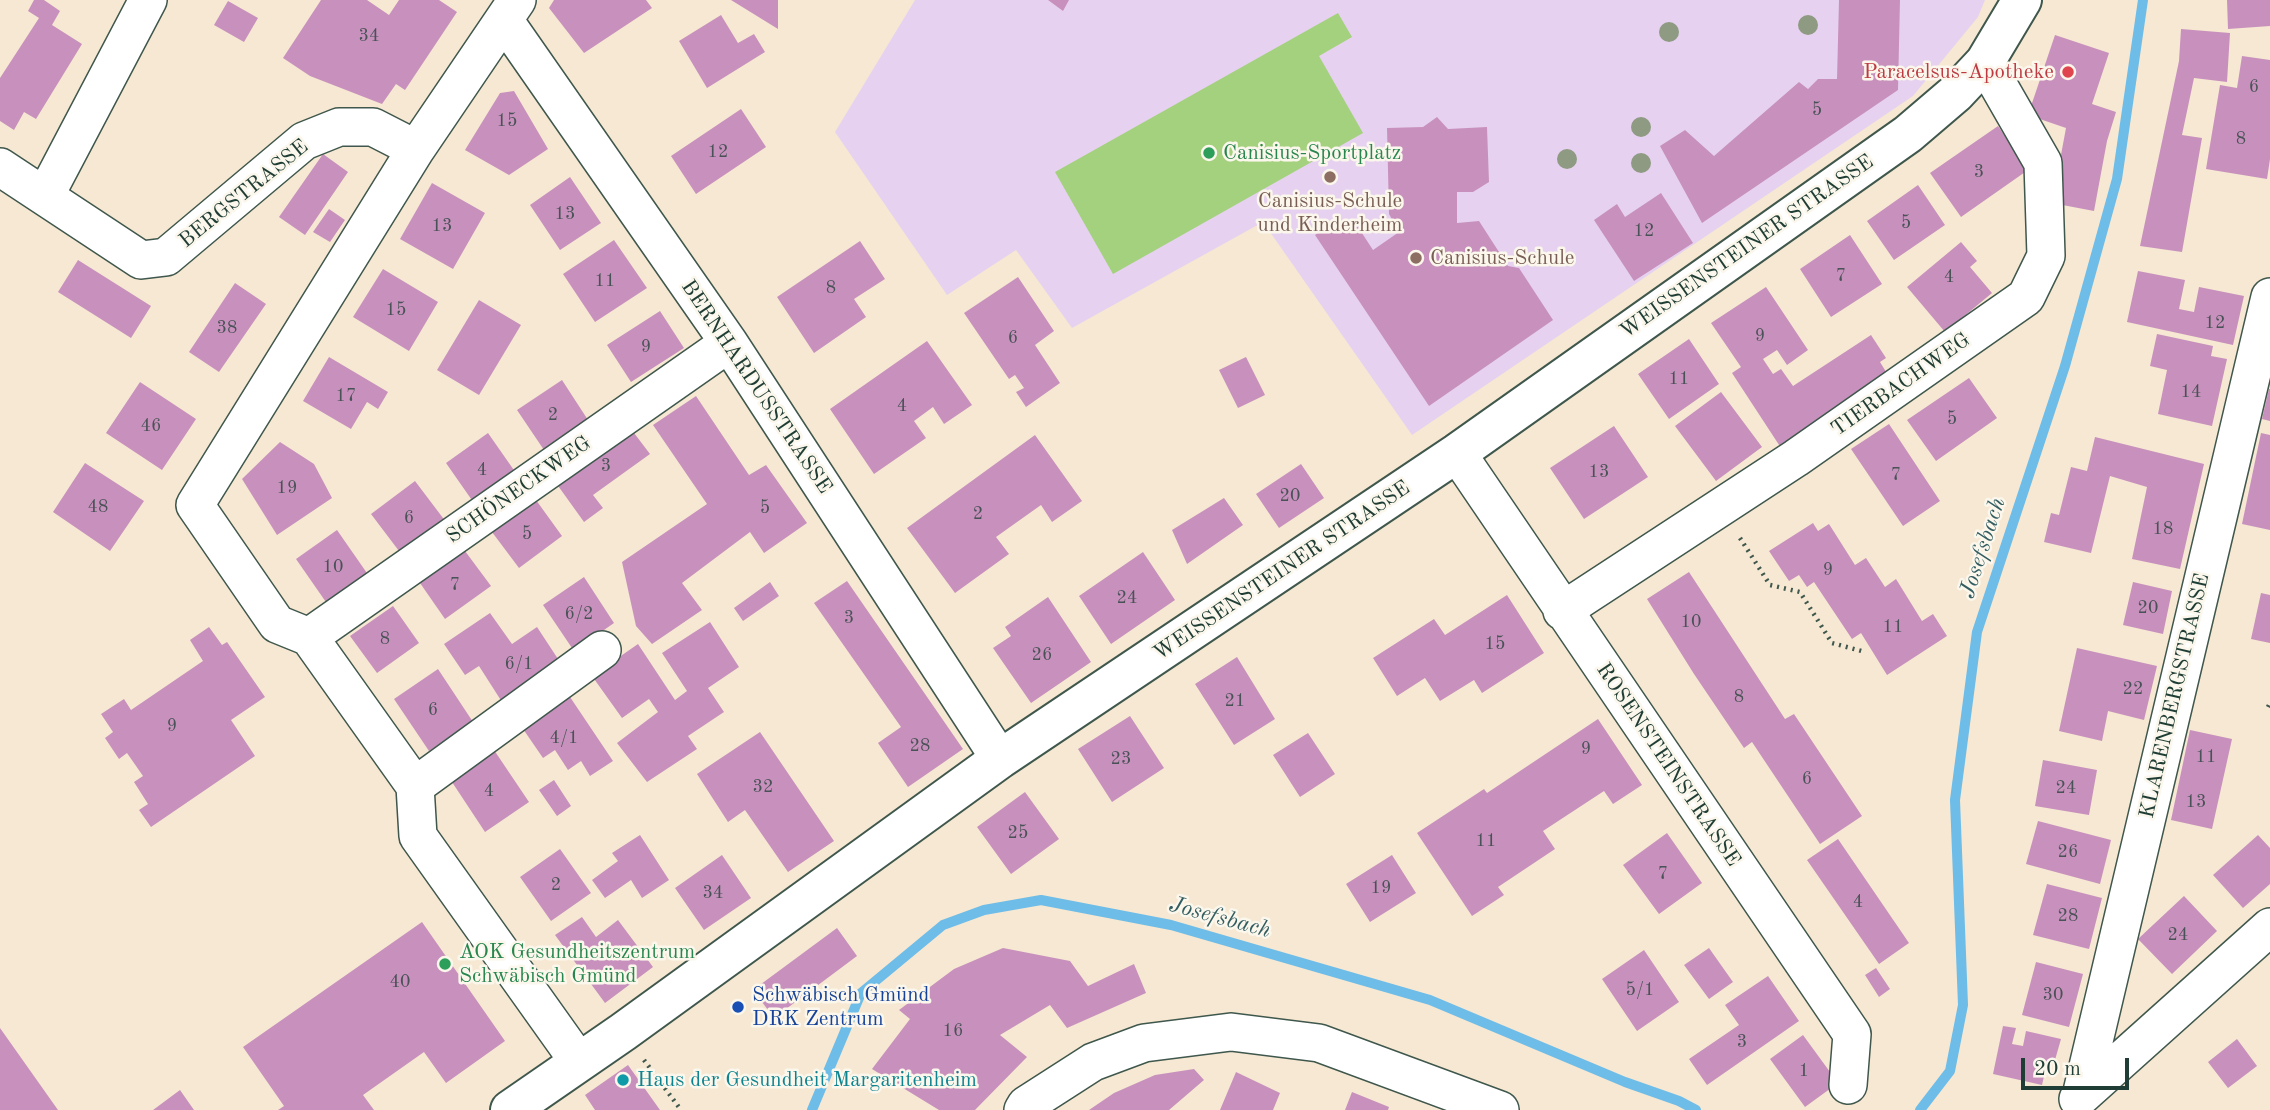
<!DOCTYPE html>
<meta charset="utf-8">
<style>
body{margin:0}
#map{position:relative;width:2270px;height:1110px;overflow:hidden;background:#f6e8d2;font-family:"Old Standard TT",serif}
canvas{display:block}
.scale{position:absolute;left:2021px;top:1058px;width:108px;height:32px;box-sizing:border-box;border:4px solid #1f3d34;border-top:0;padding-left:9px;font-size:21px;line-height:24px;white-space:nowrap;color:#1f3d34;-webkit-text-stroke:5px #fbf7ec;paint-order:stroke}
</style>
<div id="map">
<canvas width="2270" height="1110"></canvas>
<div class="scale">20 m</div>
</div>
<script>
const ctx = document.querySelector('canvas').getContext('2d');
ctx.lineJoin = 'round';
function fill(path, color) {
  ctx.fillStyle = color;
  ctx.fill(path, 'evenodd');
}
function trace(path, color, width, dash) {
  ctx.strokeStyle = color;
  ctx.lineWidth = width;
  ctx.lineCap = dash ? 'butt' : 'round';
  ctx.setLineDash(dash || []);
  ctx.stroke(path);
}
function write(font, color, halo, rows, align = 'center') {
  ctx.font = font + ' "Old Standard TT",serif';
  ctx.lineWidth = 5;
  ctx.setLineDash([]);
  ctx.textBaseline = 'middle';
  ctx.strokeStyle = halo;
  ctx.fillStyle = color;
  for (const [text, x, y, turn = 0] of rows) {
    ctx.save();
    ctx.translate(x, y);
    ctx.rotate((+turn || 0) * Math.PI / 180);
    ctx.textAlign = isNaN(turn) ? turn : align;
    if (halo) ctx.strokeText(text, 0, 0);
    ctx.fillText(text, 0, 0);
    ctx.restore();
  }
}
fill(new Path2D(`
 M915,0H1985L1978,17L1913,96L1412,435L1263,222L1072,328L1016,250L947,295L835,132Z`), '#e6d2f0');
fill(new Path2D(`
 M1338,13L1352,37L1319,56L1363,133L1113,274L1055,172Z`), '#a4d17d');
trace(new Path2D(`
 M812,1110L861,993L943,925L984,910L1041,900L1171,925L1430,1000L1625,1082L1679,1101L1696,1110
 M1920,1110L1950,1071L1963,1005L1955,800L1977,632L2065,366L2117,179L2143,0`), '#6ebce8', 10);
fill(new Path2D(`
 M34,0H44L60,11L52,25L82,44L36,119L24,112L14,130L0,121V78L39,18L28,11Z
 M321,0H367L389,15L399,0H439L457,12L405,90L396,84L382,104L310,76L283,58Z
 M554,0H646L652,8L584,53L549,8Z
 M731,0H778V29Z
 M1048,0H1069L1063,11Z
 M1839,0H1900L1898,90L1702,223L1660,146L1685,130L1714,156L1799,82L1808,89L1818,79H1837Z
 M2227,0H2270V26L2228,29Z
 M228,1L258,18L244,42L214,25Z
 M721,15L738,43L754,34L765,52L707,88L679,41Z
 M2181,29L2230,33L2227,82L2194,78L2182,135L2202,138L2182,252L2140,246L2179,61Z
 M2055,35L2109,53L2092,104L2116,112L2107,141L2094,211L2052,203L2066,128L2028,115Z
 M2242,56L2270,60V159L2267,179L2206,169L2220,85L2237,88Z
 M514,91L548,149L509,175L465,150L500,93Z
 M741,109L766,147L696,194L671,156Z
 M1437,117L1448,129L1487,127L1489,182L1473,192H1457V223L1479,221L1508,266L1519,268L1553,320L1429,406L1315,235L1329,225L1358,227L1373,250L1399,232L1389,214L1387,128L1423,127Z
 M1998,126L2028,170L1961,217L1930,173Z
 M323,154L348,172L305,235L279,217Z
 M570,177L601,223L560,250L530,205Z
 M432,183L485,213L453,269L400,239Z
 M1918,185L1945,225L1894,260L1867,221Z
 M1661,193L1693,243L1634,281L1594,220L1617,204L1625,217Z
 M329,209L345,220L330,242L313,232Z
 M1850,235L1882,284L1831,317L1800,269Z
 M614,240L647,288L595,322L563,274Z
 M860,241L885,279L854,299L866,317L814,353L777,297Z
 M1961,242L1977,261L1970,267L1992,293L1945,332L1907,287Z
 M78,260L151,306L131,338L58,292Z
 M383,269L438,302L409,351L353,317Z
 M2138,271L2185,280L2179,309L2194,312L2199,287L2244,296L2233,345L2127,322Z
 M1018,277L1054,331L1035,345L1060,383L1026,407L1016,392L1024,388L1015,375L1009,379L964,313Z
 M235,283L266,304L219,372L189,352Z
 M1766,287L1808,350L1787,365L1777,350L1763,359L1773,374L1781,369L1793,386L1871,335L1886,358L1880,362L1891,380L1783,451L1732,373L1741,367L1711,323Z
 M479,300L521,325L479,395L437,370Z
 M660,311L684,348L631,382L607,345Z
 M2157,334L2213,346L2211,356L2227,359L2212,426L2158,414L2167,370L2150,366Z
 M1689,339L1719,384L1669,419L1638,374Z
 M927,341L972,405L944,424L933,407L914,421L926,438L874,474L830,409Z
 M329,357L388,392L378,409L367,402L351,429L303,401Z
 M1246,357L1265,395L1238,408L1219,370Z
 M1969,378L1997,418L1936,461L1907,420Z
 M562,380L588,420L544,450L517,410Z
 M140,382L196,419L162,470L106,433Z
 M2269,389H2270V421L2262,419Z
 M1721,392L1762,447L1716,481L1675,426Z
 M696,396L749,475L766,465L807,523L764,553L750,532L682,583L702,610L652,644L636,626L622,562L707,504L653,425Z
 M1889,424L1940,501L1903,526L1851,449Z
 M1614,426L1648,477L1584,519L1550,468Z
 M631,429L650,454L593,495L603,508L584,522L556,483Z
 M488,433L518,476L476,506L446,463Z
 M2261,433L2270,435V530L2242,524Z
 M1035,435L1082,501L1052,522L1041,505L996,537L1009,554L955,593L907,528Z
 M2095,437L2204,464L2180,569L2132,559L2147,487L2110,476L2091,553L2044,542L2051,513L2059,515L2071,467L2087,471Z
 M280,442L314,464L332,498L277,535L242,479Z
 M85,463L144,501L110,551L53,512Z
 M1301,464L1324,498L1279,528L1256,494Z
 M415,481L446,522L402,555L371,514Z
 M1224,498L1243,525L1187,564L1172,530Z
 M536,500L562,536L519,568L492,532Z
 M1813,523L1818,531L1829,524L1855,565L1866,558L1885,587L1896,579L1922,621L1933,614L1947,636L1887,675L1861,633L1852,639L1814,582L1807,587L1799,575L1789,581L1769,551Z
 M337,530L369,576L328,605L296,559Z
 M465,551L491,586L445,619L420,583Z
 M1143,552L1175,600L1111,644L1079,596Z
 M1689,572L1785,719L1794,714L1862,816L1820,844L1752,742L1744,748L1694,674L1647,599Z
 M584,577L614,623L574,651L543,605Z
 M847,581L963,749L908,787L878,743L901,727L814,603Z
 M770,582L779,596L743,621L734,608Z
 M2133,582L2172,591L2163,634L2123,625Z
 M2261,593L2270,595V643L2251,639Z
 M1507,595L1544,653L1482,693L1474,680L1440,701L1425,678L1397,696L1373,658L1434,619L1445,635Z
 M1048,597L1091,662L1031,703L993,648L1011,636L1005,627Z
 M393,606L419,643L377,673L350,636Z
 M490,613L512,644L537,627L560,662L502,702L479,666L465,675L444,644Z
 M710,622L739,667L708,688L724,712L688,736L697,749L647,782L617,743L658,712L649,699L622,718L592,676L638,644L675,700L687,691L662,653Z
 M209,627L222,645L227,642L265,697L231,720L255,756L151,827L139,810L148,804L134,782L143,776L127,753L119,759L105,738L113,732L101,714L124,699L131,710L203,661L190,640Z
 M2077,648L2157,666L2144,720L2108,711L2102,741L2059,731Z
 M1237,657L1275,719L1234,745L1195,684Z
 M438,669L473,722L429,751L394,699Z
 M568,694L613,761L590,776L581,761L568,770L555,750L543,758L521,726Z
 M1130,716L1164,768L1112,802L1078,749Z
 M1598,719L1642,785L1613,804L1604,791L1543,831L1555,849L1498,887L1504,895L1472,916L1417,833L1484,789L1487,793Z
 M2190,730L2232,739L2212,829L2171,820Z
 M760,732L834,841L788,872L745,810L728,822L697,774Z
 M1308,733L1335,774L1300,797L1273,755Z
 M494,750L529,802L485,832L450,779Z
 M2043,760L2097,770L2089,815L2035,806Z
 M554,780L571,806L557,816L539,790Z
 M1025,792L1059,839L1011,874L977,827Z
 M2038,821L2111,840L2100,884L2026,864Z
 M1667,833L1702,883L1659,914L1623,865Z
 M640,835L669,880L642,898L631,880L605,898L592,880L618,861L612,853Z
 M2258,835L2270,848V884L2243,908L2213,875Z
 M1838,839L1909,943L1879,964L1807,860Z
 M560,849L591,893L551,921L520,877Z
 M722,855L751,898L704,930L675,888Z
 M1392,855L1416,893L1370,922L1346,884Z
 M2047,884L2102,898L2089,949L2033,935Z
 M2184,896L2217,931L2172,974L2138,939Z
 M582,917L596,937L618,920L653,967L605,1003L555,935Z
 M422,922L505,1041L446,1083L424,1052L363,1095L374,1110H278L284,1106L243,1047Z
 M837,928L857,956L774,1018L753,990Z
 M1003,948L1070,961L1088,986L1134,964L1146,993L1067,1028L1050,1005L1000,1035L1027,1057L975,1110H939L872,1069L910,1019L899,1010L954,969Z
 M1709,948L1733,982L1709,999L1684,965Z
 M1644,950L1679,1002L1637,1031L1602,979Z
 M2036,962L2083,974L2069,1027L2022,1015Z
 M1876,968L1890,989L1879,997L1865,975Z
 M1768,976L1799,1021L1707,1085L1689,1059L1739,1025L1725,1005Z
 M2003,1026L2016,1028L2012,1044L2023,1046L2026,1031L2061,1039L2055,1060L2048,1059L2042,1085L1993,1074Z
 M0,1028L58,1110H0Z
 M1803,1035L1838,1083L1805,1107L1770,1059Z
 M2237,1039L2257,1066L2228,1088L2208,1062Z
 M628,1065L660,1110H595L585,1095Z
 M1194,1069L1204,1080L1169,1110H1089L1114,1093L1155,1075Z
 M1236,1072L1280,1093L1273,1110H1220Z
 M180,1090L194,1110H153Z
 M1352,1092L1389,1107L1388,1110H1345Z`), '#c891bd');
const minor = new Path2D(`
 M517,0L416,149L195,505L277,624L309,637L415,786L418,836L579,1062
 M504,20L729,343L1000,759
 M0,167L141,260L166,257L304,141L339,127H373L416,149
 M45,196L148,0
 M1457,453L1852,1034L1848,1085
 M1562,611L1796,458L2026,297L2046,256L2043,163L1985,62
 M309,637L729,343
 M415,786L602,650
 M2081,1096L2270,297
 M2078,1099L2270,927
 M1023,1110L1026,1105L1093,1062L1144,1043L1231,1032L1319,1043L1500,1110`);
const secondary = new Path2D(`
 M510,1110L623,1032L1000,759L1457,453L1908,134L1956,93L1985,62L2022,0`);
trace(minor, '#3f574c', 40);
trace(secondary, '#3f574c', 42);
trace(new Path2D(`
 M1740,538L1770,585L1800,592L1832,643L1865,652
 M2268,707L2270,703
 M644,1060L681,1110`), '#3f574c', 4.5, [2, 5]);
trace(minor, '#fff', 37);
trace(secondary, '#fff', 38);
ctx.fillStyle = '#8f9a83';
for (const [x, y] of [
 [1808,25],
 [1669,32],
 [1641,127],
 [1567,159],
 [1641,163]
]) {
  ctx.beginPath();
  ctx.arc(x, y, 10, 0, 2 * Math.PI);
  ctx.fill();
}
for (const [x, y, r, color] of [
 [2068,72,7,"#e0444e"],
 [1209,153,7,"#2e9e5b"],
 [1330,177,7,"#8d6e63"],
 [1416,258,7,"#8d6e63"],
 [445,964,7,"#2e9e5b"],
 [738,1007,7,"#1a4fb4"],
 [623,1080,7,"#0f9aa8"]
]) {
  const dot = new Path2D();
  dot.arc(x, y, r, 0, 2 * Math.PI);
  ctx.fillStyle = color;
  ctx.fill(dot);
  trace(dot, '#fbf7ec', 2.5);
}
write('18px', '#495256', null, [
 ["34",369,36],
 ["6",2254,87],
 ["5",1817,110],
 ["15",507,121],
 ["8",2241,139],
 ["12",718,152],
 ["3",1979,172],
 ["13",565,214],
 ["5",1906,223],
 ["13",442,226],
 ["12",1644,231],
 ["7",1841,276],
 ["4",1949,277],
 ["11",605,281],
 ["8",831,288],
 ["15",396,310],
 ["12",2215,323],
 ["38",227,328],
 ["9",1760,336],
 ["6",1013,338],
 ["9",646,347],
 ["11",1679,379],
 ["14",2191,392],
 ["17",346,396],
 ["4",902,406],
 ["2",553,415],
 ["5",1952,419],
 ["46",151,426],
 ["3",606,466],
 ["4",482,470],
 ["13",1599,472],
 ["7",1896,475],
 ["19",287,488],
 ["20",1290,496],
 ["48",98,507],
 ["5",765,508],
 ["2",978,514],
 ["6",409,518],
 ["18",2163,529],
 ["5",527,534],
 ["10",333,567],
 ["9",1828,570],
 ["7",455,585],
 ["24",1127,598],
 ["20",2148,608],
 ["6/2",579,614],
 ["3",849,618],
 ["10",1691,622],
 ["11",1893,627],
 ["8",385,639],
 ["15",1495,644],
 ["26",1042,655],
 ["6/1",519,664],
 ["22",2133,689],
 ["8",1739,697],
 ["21",1235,701],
 ["6",433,710],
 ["9",172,726],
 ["4/1",564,738],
 ["28",920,746],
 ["9",1586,749],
 ["11",2206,757],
 ["23",1121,759],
 ["6",1807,779],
 ["32",763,787],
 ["24",2066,788],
 ["4",489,791],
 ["13",2196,802],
 ["25",1018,833],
 ["11",1486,841],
 ["26",2068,852],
 ["7",1663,874],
 ["2",556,885],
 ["19",1381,888],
 ["34",713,893],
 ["4",1858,902],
 ["28",2068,916],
 ["24",2178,935],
 ["40",400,982],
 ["5/1",1640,990],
 ["30",2053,995],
 ["16",953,1031],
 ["3",1742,1042],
 ["1",1804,1071]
]);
write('21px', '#be3a42', '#fbf7ec', [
 ["Paracelsus-Apotheke",2054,72]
], 'right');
write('21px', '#27864d', '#fbf7ec', [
 ["Canisius-Sportplatz",1223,153],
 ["AOK Gesundheitszentrum",459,952],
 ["Schwäbisch Gmünd",459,976]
], 'left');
write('21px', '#1f3d34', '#fbf7ec', [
 ["BERGSTRASSE",244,194,-39],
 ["WEISSENSTEINER STRASSE",1747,247,-35],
 ["TIERBACHWEG",1901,385,-35],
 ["BERNHARDUSSTRASSE",756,387,56],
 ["SCHÖNECKWEG",519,490,-35],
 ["WEISSENSTEINER STRASSE",1282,571,-34],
 ["KLARENBERGSTRASSE",2175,696,-77],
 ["ROSENSTEINSTRASSE",1668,765,56]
]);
write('21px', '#785e54', '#fbf7ec', [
 ["Canisius-Schule",1330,201],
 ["und Kinderheim",1330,225],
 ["Canisius-Schule",1430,258,"left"]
]);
write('21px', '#164399', '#fbf7ec', [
 ["Schwäbisch Gmünd",752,995],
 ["DRK Zentrum",752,1019]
], 'left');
write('21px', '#0d838f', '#fbf7ec', [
 ["Haus der Gesundheit Margaritenheim",637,1080]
], 'left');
write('italic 23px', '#335d61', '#fbf7ec', [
 ["Josefsbach",1983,548,-72],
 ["Josefsbach",1220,918,15]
]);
</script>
